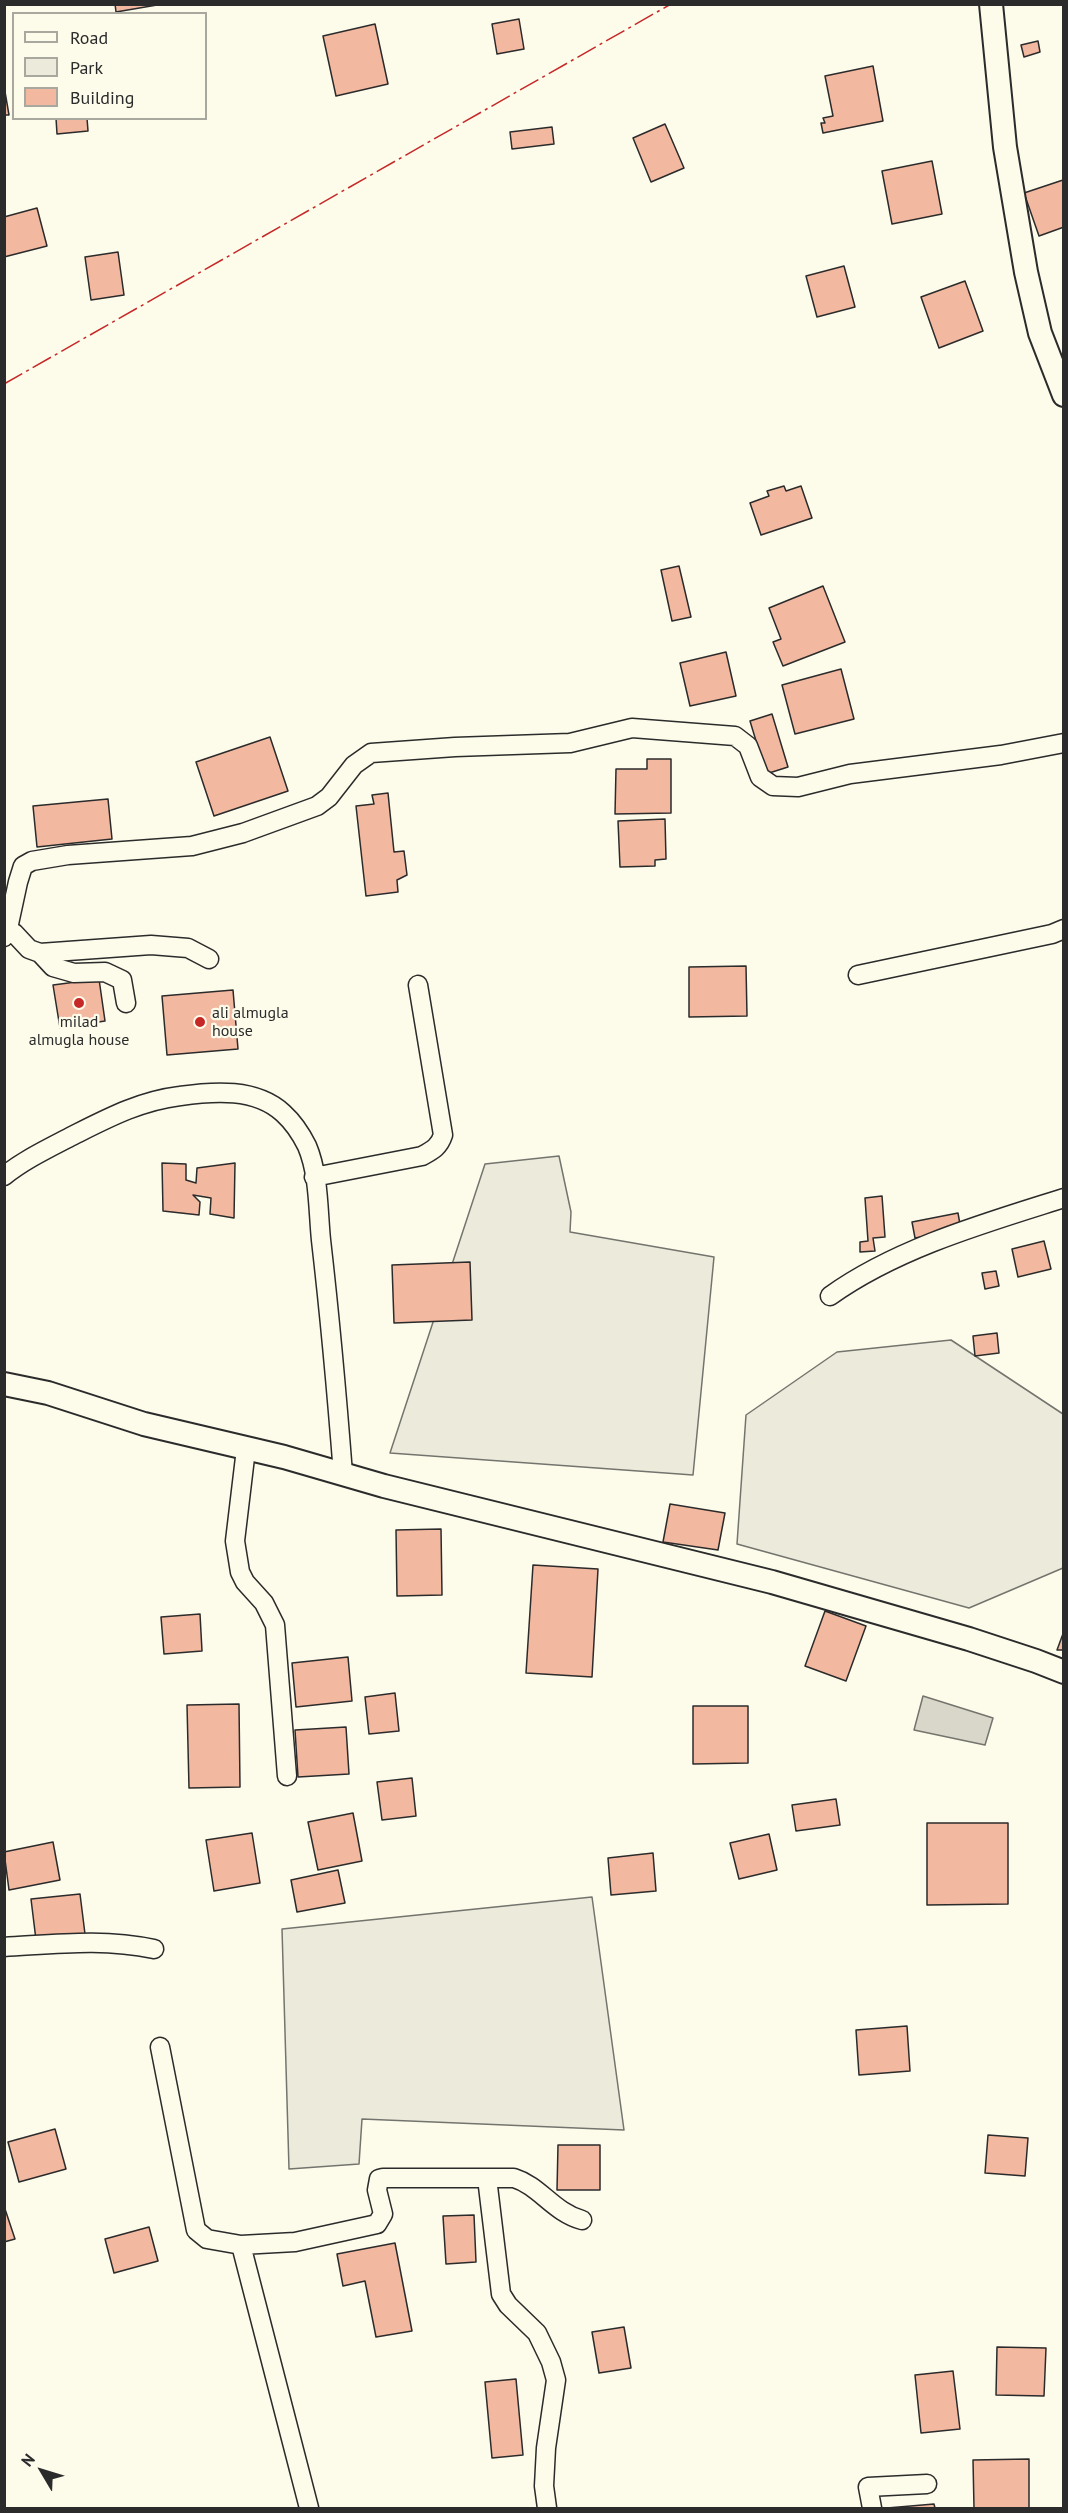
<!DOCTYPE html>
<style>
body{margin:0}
#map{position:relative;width:1068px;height:2513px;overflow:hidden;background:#fdfbea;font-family:"PT Sans",sans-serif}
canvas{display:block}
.frame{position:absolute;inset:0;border:6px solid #2b2b2b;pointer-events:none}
.legend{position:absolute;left:12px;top:12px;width:195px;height:108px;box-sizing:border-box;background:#fdfbea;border:2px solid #a9a89e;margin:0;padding:8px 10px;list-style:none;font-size:18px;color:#2b2b2b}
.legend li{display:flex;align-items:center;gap:12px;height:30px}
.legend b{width:30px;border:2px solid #a9a89e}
.north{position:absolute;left:12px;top:2441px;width:60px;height:60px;-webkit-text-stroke:4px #fdfbea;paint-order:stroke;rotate:308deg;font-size:16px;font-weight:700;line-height:24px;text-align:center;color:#2b2b2b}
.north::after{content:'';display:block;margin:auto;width:21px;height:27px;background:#2b2b2b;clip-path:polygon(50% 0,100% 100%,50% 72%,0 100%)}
</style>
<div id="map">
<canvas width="1068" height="2513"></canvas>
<div class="frame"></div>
<ul class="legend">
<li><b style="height:8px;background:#fdfbea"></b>Road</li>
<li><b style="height:16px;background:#ecebdb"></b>Park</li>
<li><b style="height:16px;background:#f2b8a0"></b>Building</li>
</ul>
<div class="north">N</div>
</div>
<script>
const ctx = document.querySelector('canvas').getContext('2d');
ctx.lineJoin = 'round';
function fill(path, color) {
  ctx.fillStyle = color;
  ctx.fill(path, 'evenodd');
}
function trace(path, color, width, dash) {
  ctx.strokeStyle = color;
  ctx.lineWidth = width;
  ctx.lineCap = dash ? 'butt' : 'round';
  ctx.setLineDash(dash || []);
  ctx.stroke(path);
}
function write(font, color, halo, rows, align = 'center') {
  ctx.font = font + ' "PT Sans",sans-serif';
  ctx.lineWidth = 4.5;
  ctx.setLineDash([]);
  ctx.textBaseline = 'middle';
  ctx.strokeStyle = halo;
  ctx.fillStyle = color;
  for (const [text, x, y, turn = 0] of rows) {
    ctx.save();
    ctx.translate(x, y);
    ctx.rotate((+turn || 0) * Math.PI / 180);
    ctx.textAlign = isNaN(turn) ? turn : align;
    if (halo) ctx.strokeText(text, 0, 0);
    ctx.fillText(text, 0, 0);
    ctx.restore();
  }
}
const green = new Path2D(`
 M559,1156L571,1212L570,1232L714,1257L693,1475L390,1453L485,1164Z
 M951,1340L1063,1414V1568L969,1608L737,1544L746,1415L837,1352Z
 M592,1897L624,2130L362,2119L359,2164L289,2169L282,1929Z`);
fill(green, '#ecebdb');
trace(green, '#74746e', 1.5);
const water = new Path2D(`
 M923,1696L993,1718L985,1745L914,1730Z`);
fill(water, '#d8d7c9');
trace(water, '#74746e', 1.5);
const building = new Path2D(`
 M115,4H157V5L116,12Z
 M519,19L524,49L497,54L492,24Z
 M375,24L388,84L336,96L323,36Z
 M1038,41L1040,52L1024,57L1021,45Z
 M873,66L883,121L823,133L821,123H825L823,118L833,116L825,76Z
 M4,86L9,115H4Z
 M56,118H87L88,131L57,134Z
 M665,124L684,168L651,182L633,138Z
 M552,127L554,144L512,149L510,132Z
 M932,161L942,214L892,224L882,171Z
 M1063,180L1064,227L1039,236L1024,193Z
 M37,208L47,246L4,257V217Z
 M118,252L124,295L91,300L85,257Z
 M844,266L855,307L817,317L806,276Z
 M965,281L983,331L939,348L921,297Z
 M784,486L786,491L801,486L812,518L761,535L750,503L769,496L767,491Z
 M679,566L691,617L672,621L661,570Z
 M823,586L845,642L783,666L773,642L781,639L769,608Z
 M726,652L736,696L690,706L680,663Z
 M841,669L854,719L795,734L782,685Z
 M772,714L788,767L766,774L750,721Z
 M270,737L288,791L214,816L196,762Z
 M647,759H671V813L615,814L616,769H647Z
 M388,793L394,852L404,851L407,875L397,880L398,892L366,896L356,806L374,804L372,795Z
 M108,799L112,839L37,847L33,806Z
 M665,819L666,859L655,860V866L620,867L618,821Z
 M746,966L747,1016L689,1017V967Z
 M99,979L105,1021L60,1028L53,985Z
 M233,990L238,1049L167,1055L162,996Z
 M162,1163L186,1164V1180L196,1183L197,1168L235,1163L234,1218L210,1214L211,1198L193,1195L200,1202L199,1215L163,1211Z
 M882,1196L885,1237L873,1238L875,1251L860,1252V1242L868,1241L865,1198Z
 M958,1213L961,1230L915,1238L912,1222Z
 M1044,1241L1051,1269L1018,1277L1012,1249Z
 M470,1262L472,1320L394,1323L392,1265Z
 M996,1271L999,1286L985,1289L982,1273Z
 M997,1333L999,1353L975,1356L973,1336Z
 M670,1504L725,1513L718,1550L663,1542Z
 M441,1529L442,1595L397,1596L396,1530Z
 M533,1565L598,1569L592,1677L526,1673Z
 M825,1611L866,1626L846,1681L805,1666Z
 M200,1614L202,1651L164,1654L161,1617Z
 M1064,1631V1650H1057Z
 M348,1657L352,1701L296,1707L292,1663Z
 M395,1693L399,1731L369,1734L365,1697Z
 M239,1704L240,1787L189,1788L187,1705Z
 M693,1706H748V1763L693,1764Z
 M346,1727L349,1774L298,1777L295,1730Z
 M412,1778L416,1816L382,1820L377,1782Z
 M836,1799L840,1825L796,1831L792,1805Z
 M353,1813L362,1861L318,1870L308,1822Z
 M927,1823H1008V1904L927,1905Z
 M252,1833L260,1883L214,1891L206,1840Z
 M769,1834L777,1870L739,1879L730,1843Z
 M53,1842L60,1880L9,1890L4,1852Z
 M653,1853L656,1891L611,1895L608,1858Z
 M338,1870L345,1903L297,1912L291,1880Z
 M80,1894L85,1934L36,1940L31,1899Z
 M907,2026L910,2071L859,2075L856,2030Z
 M55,2129L66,2169L19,2182L8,2142Z
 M988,2135L1028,2138L1025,2176L985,2173Z
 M558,2145H600V2190H557Z
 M4,2206L15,2239L4,2242Z
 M474,2215L476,2262L446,2264L443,2216Z
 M149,2227L158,2261L114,2273L105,2239Z
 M395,2243L412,2331L376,2337L365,2281L343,2286L337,2254Z
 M624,2327L631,2368L599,2373L592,2332Z
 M997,2347L1046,2348L1044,2396L996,2395Z
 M953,2371L960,2429L921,2433L915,2375Z
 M516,2379L523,2455L492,2458L485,2382Z
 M1029,2459V2508H974L973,2460Z
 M934,2504L935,2508H887Z`);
fill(building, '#f2b8a0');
trace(building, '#2b2b2b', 1.5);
const minor = new Path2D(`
 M7,933L18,882L23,866L32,861L68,855L192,846L243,833L317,806L329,797L354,765L371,753L455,747L570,743L632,728L735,736L748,746L760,777L773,786L798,787L850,774L1001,755L1064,743
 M4,937L7,933H14L29,949L40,953L151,945L188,948L209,959
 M40,953L53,967L74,973L105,972L122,980L126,1003
 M858,975L1052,934L1064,929
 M4,1176C24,1160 47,1149 70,1137C106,1119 139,1101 180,1096C214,1091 256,1088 283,1113C293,1122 301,1134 307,1146C319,1174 318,1210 321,1240C330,1318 337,1396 343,1474
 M314,1177L422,1156C433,1150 439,1147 443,1135L418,985
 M830,1296C897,1248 985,1223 1064,1198
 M246,1449L235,1541L240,1572L245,1582L264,1603L275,1625L287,1776
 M4,1947C57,1944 103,1938 154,1949
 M160,2047L196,2230L207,2239L241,2245L309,2508
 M487,2178L501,2294L508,2305L537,2333L551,2362L556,2380L546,2448L544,2486L547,2508
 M241,2245L295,2242L377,2224L383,2214L377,2190L379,2179L383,2178H514C540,2186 553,2212 582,2220
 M872,2508L868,2487L927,2484`);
const tertiary = new Path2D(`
 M991,4L1005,147L1026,272L1040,333L1064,395
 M4,1384L48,1393L144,1424L284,1457L384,1486L772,1582L969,1639L1036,1661L1064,1672`);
trace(minor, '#2b2b2b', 21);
trace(tertiary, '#2b2b2b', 26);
trace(minor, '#fdfbea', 18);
trace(tertiary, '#fdfbea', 22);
trace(new Path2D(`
 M4,384L671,4`), '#c62828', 1.5, [21, 4.5, 3, 4.5]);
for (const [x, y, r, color] of [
 [79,1003,6,"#c62828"],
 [200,1022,6,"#c62828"]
]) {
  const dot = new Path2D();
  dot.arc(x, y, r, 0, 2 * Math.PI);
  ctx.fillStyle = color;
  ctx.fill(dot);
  trace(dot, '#fdfbea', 2);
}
write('16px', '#2b2b2b', '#fdfbea', [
 ["ali almugla",212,1013],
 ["house",212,1031],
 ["milad",79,1022,"center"],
 ["almugla house",79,1040,"center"]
], 'left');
</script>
